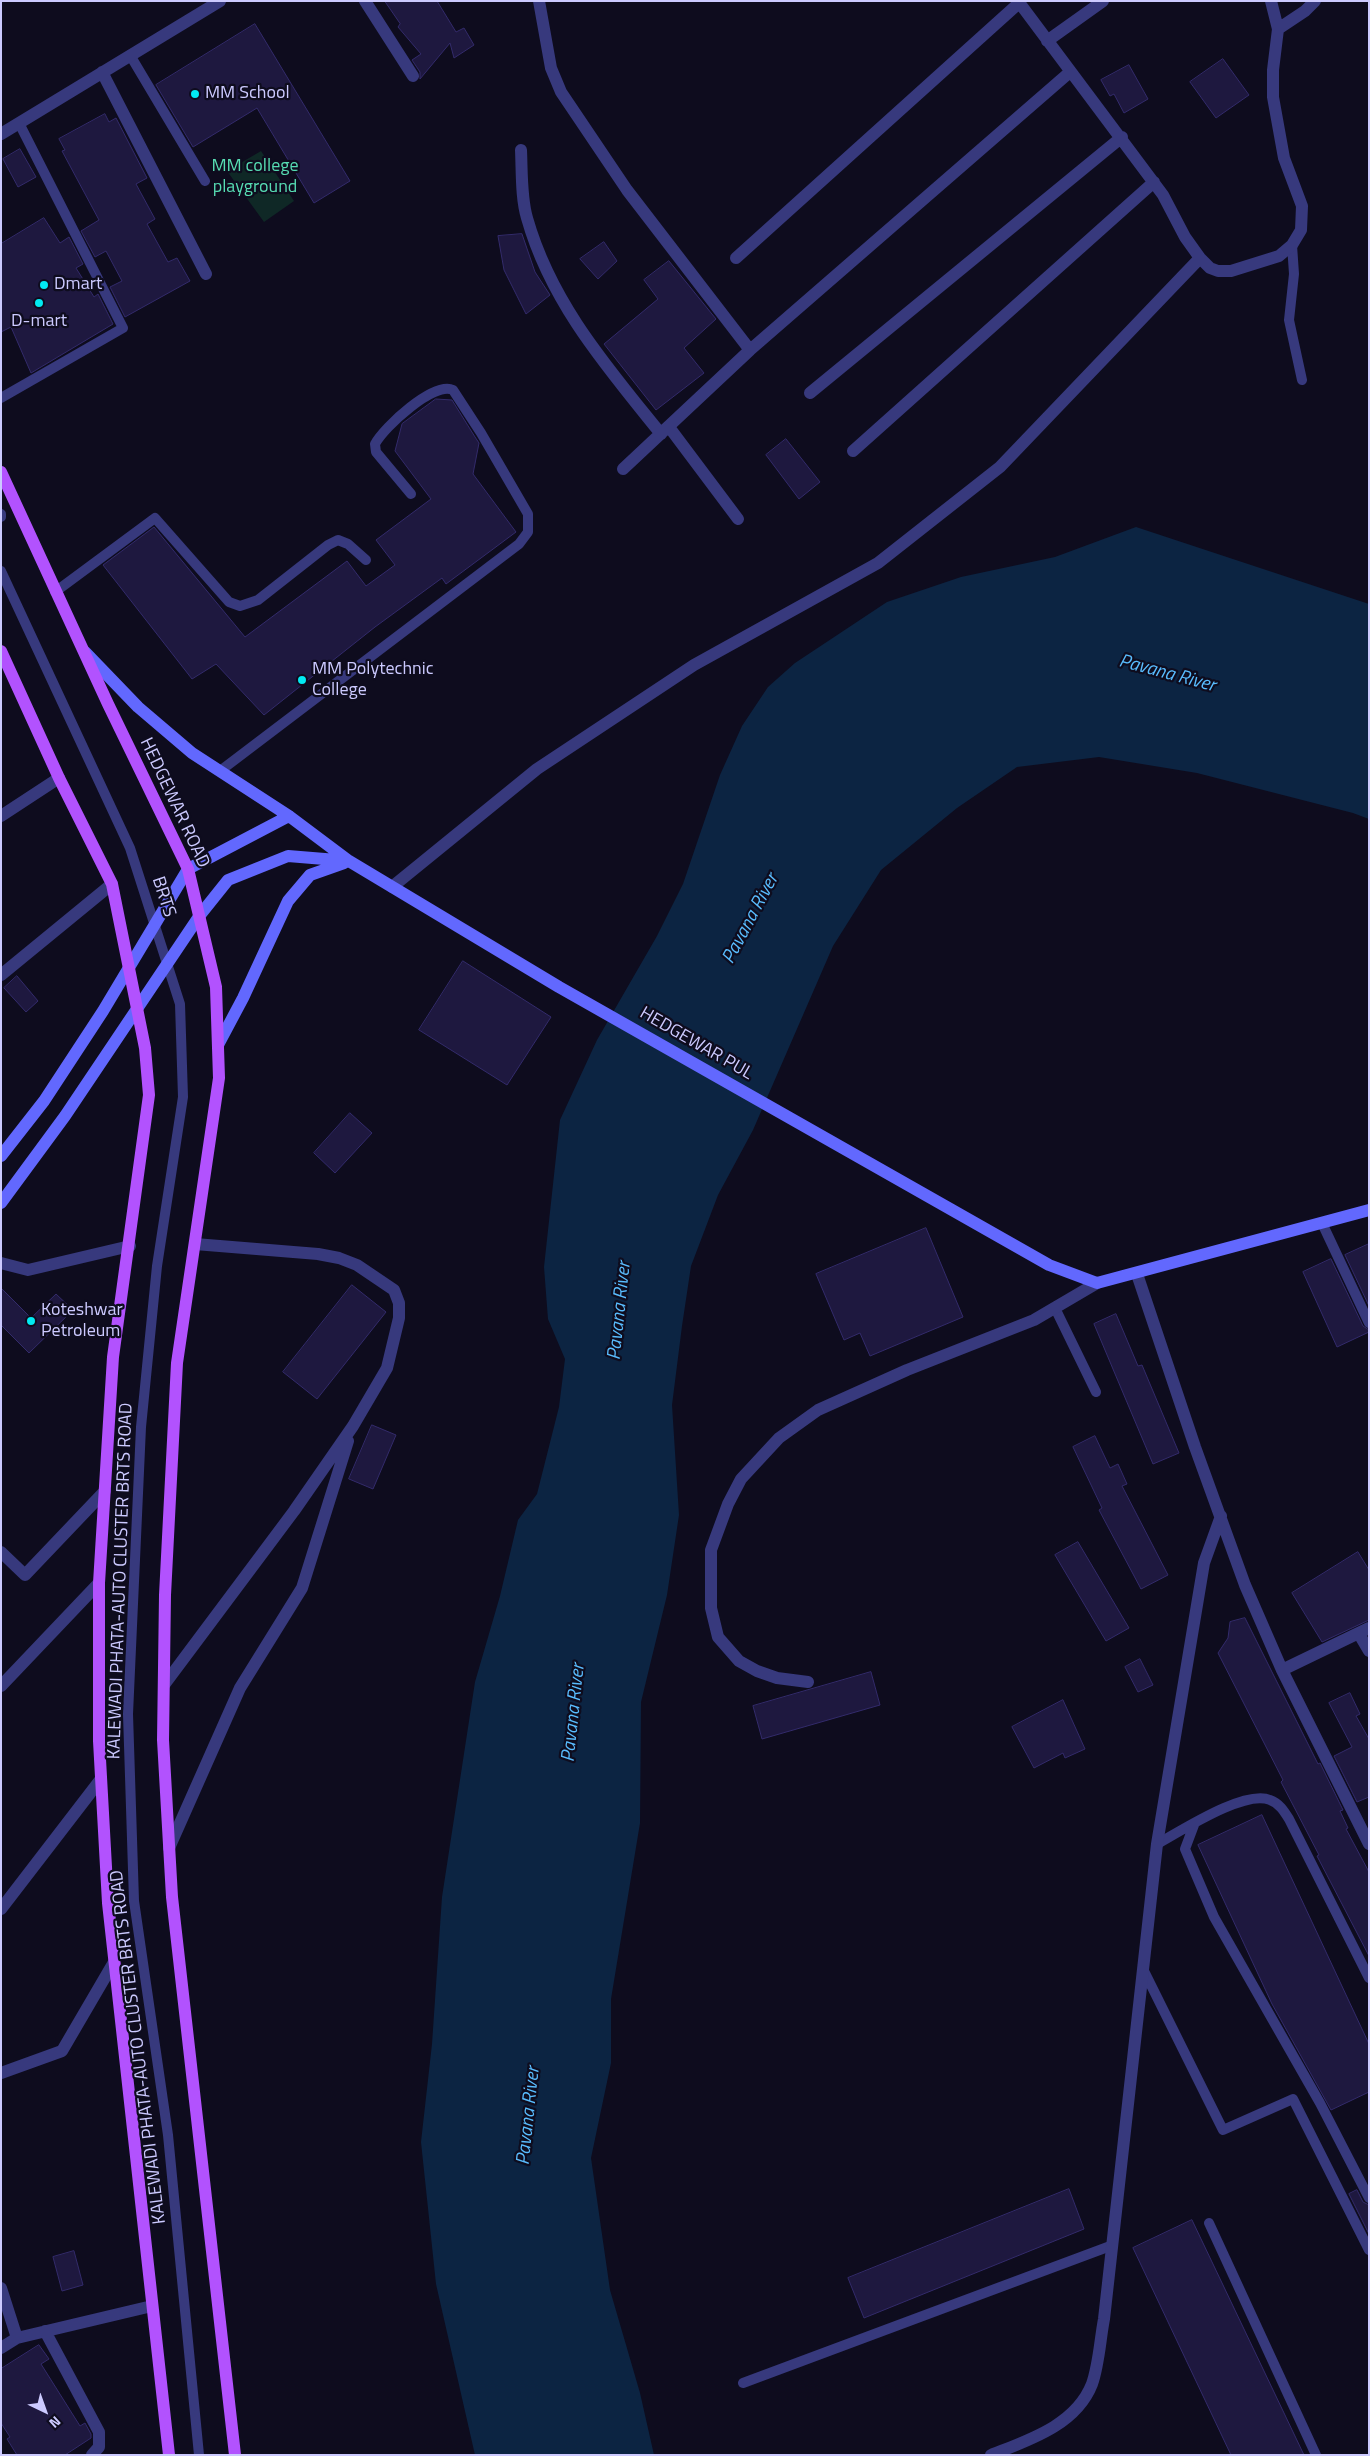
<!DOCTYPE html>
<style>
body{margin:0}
#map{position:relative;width:1370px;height:2456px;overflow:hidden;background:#0e0c1e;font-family:"Titillium Web",sans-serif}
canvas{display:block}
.frame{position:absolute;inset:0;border:2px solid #cccaff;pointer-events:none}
.north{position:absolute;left:20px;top:2386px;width:50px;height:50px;-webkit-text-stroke:4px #0e0c1e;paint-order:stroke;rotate:138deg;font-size:14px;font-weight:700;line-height:20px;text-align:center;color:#cccaff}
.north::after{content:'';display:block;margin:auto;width:18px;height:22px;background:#cccaff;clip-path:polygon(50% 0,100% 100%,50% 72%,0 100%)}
</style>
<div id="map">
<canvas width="1370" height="2456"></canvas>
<div class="frame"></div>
<div class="north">N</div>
</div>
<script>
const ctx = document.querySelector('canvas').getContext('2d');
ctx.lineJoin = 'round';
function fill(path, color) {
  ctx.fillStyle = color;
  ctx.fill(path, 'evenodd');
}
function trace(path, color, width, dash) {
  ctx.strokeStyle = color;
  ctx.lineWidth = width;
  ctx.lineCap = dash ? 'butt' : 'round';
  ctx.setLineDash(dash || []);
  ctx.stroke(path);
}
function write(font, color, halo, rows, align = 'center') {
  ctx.font = font + ' "Titillium Web",sans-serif';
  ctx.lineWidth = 4.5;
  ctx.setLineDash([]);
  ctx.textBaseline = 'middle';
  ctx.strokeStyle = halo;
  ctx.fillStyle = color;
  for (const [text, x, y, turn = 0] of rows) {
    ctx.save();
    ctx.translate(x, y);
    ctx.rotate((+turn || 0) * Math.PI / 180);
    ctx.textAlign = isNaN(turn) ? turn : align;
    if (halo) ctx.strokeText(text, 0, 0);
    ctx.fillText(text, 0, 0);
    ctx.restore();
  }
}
fill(new Path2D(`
 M261,151L294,201L264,222L227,171Z`), '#0f2826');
fill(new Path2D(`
 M1136,527L1369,604V819L1353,813L1197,773L1099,757L1017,767L957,808L881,870L833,946L753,1130L718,1195L691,1266L682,1326L672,1405L679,1515L667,1595L641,1702L640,1823L611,1999V2063L591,2158L610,2290L640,2393L654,2455H475L436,2284L421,2142L432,2044L442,1897L475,1682L500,1596L518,1520L537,1494L559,1407L565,1359L548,1319L544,1267L560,1120L597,1040L657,936L683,884L720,775L742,726L768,687L795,663L887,602L961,577L1055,557Z`), '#0c2442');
const building = new Path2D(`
 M385,1H437L456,32L464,28L474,45L454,58L450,43L420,79V72L412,60L421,54L398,27L400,24Z
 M255,24L350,181L314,203L257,108L193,147L156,85Z
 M1223,59L1249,95L1216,118L1190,82Z
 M1129,65L1148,99L1124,113L1114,94L1110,96L1101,80Z
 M105,114L109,122L116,118L147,178L136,184L155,219L147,224L168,262L177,258L190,281L125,317L110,287L122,281L106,251L95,257L81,231L99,220L62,151L65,150L59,139Z
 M20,149L36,177L18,187L3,159Z
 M44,218L60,243L69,237L83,264L76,268L94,297L98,294L113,324L31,373L11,327L1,332V244Z
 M522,234L535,272L550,295L526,314L504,270L498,236Z
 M604,242L617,261L598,279L580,259Z
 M669,261L716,319L684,348L704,373L656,410L604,344L658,299L644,280Z
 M436,399L452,400L475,437L479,443L473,474L516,532L446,584L442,578L375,627L264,715L216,664L192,679L103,565L154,527L245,637L347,561L366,586L395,565L376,540L431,499L395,451L402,424Z
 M786,439L820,482L799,499L766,455Z
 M463,961L551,1017L507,1085L419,1030Z
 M17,976L38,1001L26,1012L4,988Z
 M350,1113L372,1133L335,1173L314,1153Z
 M926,1228L963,1317L870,1356L860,1333L844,1340L816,1274Z
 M1369,1244V1306L1345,1255Z
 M1331,1259L1363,1326L1369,1330V1332L1337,1347L1303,1272Z
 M352,1285L386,1312L317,1399L283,1372Z
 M1,1288L31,1318L56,1294L73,1310L29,1353L1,1325Z
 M1116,1314L1138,1366L1142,1365L1179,1453L1153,1464L1094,1324Z
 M372,1425L396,1435L373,1489L349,1479Z
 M1095,1436L1110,1468L1118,1464L1127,1484L1122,1486L1168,1575L1141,1589L1099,1510L1102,1508L1073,1447Z
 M1078,1542L1129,1628L1106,1641L1055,1555Z
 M1358,1552L1369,1570V1620L1322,1642L1292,1593Z
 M1245,1618L1318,1764L1320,1763L1343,1810L1340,1811L1348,1828L1346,1829L1369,1872V1956L1317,1856L1319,1855L1281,1782L1283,1780L1218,1653L1228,1638L1230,1622Z
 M1140,1659L1153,1685L1138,1692L1125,1667Z
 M871,1672L880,1705L762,1739L753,1706Z
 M1350,1693L1360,1714L1356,1716L1369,1739V1797L1357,1802L1334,1756L1352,1747L1329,1703Z
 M1063,1700L1085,1749L1065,1758L1063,1753L1034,1768L1012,1727Z
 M1262,1815L1369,2044V2092L1331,2110L1272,2004L1198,1845Z
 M1069,2189L1084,2229L864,2318L848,2278Z
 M1357,2190L1363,2202L1369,2205V2234L1349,2194Z
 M1192,2220L1304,2455H1231L1133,2248Z
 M74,2251L83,2285L62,2291L53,2257Z
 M39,2345L49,2359L41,2364L80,2426L85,2423L91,2434V2438L65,2455H17L7,2439L10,2437L1,2423V2369Z`);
fill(building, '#1e183f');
trace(building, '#332b6b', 1);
trace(new Path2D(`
 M130,55L205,181
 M1292,245L1294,274L1289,320L1302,380
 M1,398L123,328L19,123
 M1,514V517
 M1,571L130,848L180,1004L183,1097L157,1266L141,1427L128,1714L134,1901L168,2135L199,2455
 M55,592L155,518L229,602L240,606L258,600L328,545L338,540L348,544L366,560
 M220,771L519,544L528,532V514L481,433L453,390C434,381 384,427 375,444L376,452L411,494
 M1322,1223L1369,1323
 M1055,1308L1096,1392
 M1194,1825L1185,1849L1214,1917L1320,2103L1369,2198
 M1157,1844C1181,1831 1245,1789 1270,1800C1279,1803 1284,1811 1289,1819L1369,1978
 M1143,1969L1223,2130L1293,2099L1369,2250
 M1209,2223L1316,2455
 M743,2383L1113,2245`), '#37397d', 10);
trace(new Path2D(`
 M365,1L413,76
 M539,1L551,68L561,92L627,190L750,350
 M1018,1L1163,195L1185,237L1200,258L1210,268L1218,271H1231L1279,256L1292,245L1301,230L1302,206L1284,158L1273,97V70L1278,29L1271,1
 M1278,29L1305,11L1315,1
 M1047,41L1103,1
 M102,72L206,274
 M1,134L220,1
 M521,150C522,172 521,198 527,218C551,303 607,367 661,434
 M736,258L1019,3
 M810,393L1122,137
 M669,427L738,519
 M853,451L1154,182
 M623,469L750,350L1070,72
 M1,816L59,778
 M392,887L537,769L694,665L878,563L1000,467L1200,258
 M1,975L112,884
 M1,1263L28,1270L130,1246
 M1137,1274L1195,1447L1245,1585L1282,1670L1369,1844
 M1,1552L25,1575L105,1491
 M1359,1634L1369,1651
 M1282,1670L1369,1628
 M808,1682L777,1678L757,1671L739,1661L718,1637L711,1608V1550L728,1504L741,1479L779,1438L818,1410L907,1370L1034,1320L1097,1283
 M164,1685L294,1511L353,1426L387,1368L399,1318V1303L394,1290L357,1265L339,1258L318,1254L195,1244
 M1,1686L99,1583
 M169,1848L240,1688L302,1588L348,1441
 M1,1909L101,1779
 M1,2073L62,2051L114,1962
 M1,2288L17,2338
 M45,2331L99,2432V2447L92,2455
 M1,2348L17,2338L152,2306
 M991,2455C1029,2440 1076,2425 1092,2384C1099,2364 1100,2340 1104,2319L1157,1844L1204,1563L1221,1516`), '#37397d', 12);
trace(new Path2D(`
 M85,652L138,707L192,753L289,816L349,861L559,987L1049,1265L1097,1283L1369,1210
 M218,1045L243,998L288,901L310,875L344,863
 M1,1156L44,1101L103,1011L188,869L289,816
 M1,1203L65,1116L200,915L228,880L288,856L349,861`), '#6268fe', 12);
trace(new Path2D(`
 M1,472L108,704L188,869L216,987L219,1078L177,1363L165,1595L163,1740L172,1897L235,2455
 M1,651L59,778L112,884L145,1048L149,1095L113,1357L99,1583V1741L108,1903L169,2455`), '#b252fe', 12);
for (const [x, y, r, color] of [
 [195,94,5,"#02eaf2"],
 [44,285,5,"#02eaf2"],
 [39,303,5,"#02eaf2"],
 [302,680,5,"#02eaf2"],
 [31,1321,5,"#02eaf2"]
]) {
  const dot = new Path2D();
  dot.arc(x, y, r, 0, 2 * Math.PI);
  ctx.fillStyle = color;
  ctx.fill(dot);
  trace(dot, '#0e0c1e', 2);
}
write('18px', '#cccaff', '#0e0c1e', [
 ["MM School",205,94],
 ["Dmart",54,285],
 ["D-mart",39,322,"center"],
 ["MM Polytechnic",312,670],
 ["College",312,691],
 ["Koteshwar",41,1311],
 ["Petroleum",41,1332]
], 'left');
write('18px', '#57ddb3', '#0e0c1e', [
 ["MM college",255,167],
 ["playground",255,188]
]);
write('18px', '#cccaff', '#0e0c1e', [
 ["HEDGEWAR ROAD",174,803,65],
 ["BRTS",163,897,72],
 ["HEDGEWAR PUL",696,1044,30],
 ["KALEWADI PHATA-AUTO CLUSTER BRTS ROAD",121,1581,-88],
 ["KALEWADI PHATA-AUTO CLUSTER BRTS ROAD",139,2047,-97]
]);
write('italic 19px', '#59bcfe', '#0e0c1e', [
 ["Pavana River",1167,674,15],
 ["Pavana River",751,919,-62],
 ["Pavana River",620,1311,-84],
 ["Pavana River",574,1713,-84],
 ["Pavana River",529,2116,-84]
]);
</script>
